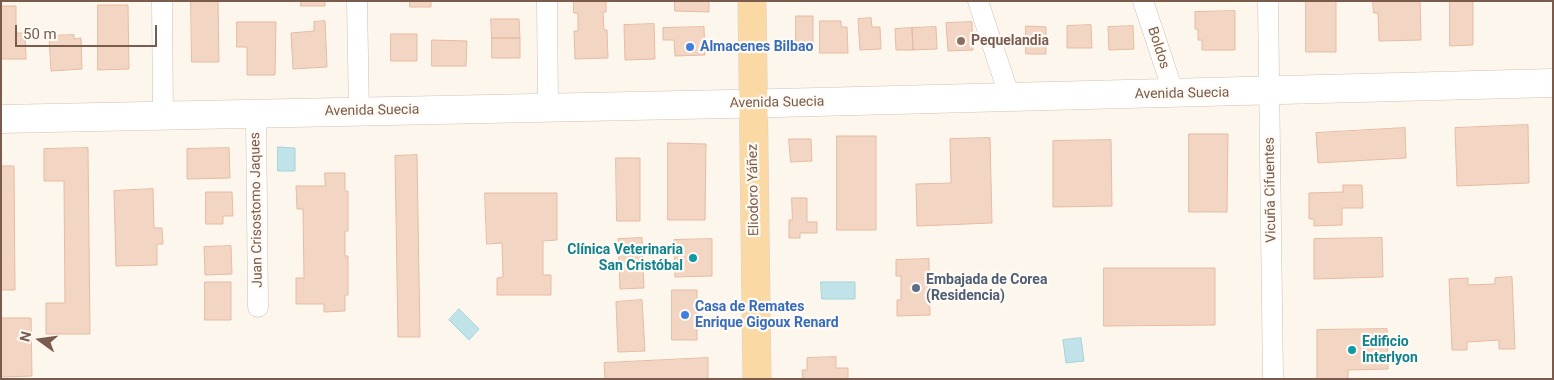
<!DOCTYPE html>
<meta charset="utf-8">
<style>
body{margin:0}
#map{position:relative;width:1554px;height:380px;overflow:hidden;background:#fdf6ec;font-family:Roboto,sans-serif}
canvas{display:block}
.frame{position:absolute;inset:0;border:2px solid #7a5c4d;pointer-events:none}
.north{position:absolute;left:15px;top:315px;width:50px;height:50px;-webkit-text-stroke:4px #fffaf3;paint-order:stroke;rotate:284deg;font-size:14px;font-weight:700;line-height:20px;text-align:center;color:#7a5c4d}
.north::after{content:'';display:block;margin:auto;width:18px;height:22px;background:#7a5c4d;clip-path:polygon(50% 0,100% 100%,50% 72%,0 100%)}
.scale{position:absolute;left:15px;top:25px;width:142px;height:22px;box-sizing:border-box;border:2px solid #7a5c4d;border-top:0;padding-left:6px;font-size:15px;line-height:18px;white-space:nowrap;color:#7a5c4d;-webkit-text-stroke:4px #fffaf3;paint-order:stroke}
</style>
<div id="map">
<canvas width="1554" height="380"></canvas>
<div class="frame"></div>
<div class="north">N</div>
<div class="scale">50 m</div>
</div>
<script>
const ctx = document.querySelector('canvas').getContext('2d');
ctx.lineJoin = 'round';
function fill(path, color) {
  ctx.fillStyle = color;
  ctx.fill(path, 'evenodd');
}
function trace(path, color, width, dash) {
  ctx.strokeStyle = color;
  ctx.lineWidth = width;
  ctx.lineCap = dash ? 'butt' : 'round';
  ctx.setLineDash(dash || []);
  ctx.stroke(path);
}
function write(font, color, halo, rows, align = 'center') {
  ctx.font = font + ' Roboto,sans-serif';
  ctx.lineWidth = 4.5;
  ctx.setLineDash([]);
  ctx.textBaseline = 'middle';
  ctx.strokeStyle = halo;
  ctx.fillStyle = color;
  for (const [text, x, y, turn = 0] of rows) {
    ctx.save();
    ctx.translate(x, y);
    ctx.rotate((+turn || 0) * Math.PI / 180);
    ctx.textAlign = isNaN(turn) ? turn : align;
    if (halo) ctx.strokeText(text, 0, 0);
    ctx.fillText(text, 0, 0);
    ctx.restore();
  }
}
const water = new Path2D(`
 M278,147L295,148V171H278Z
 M821,282H855V299H822Z
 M459,309L479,329L469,340L449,320Z
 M1081,338L1084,361L1066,363L1063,340Z`);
fill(water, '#bfe3e8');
trace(water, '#a5d3da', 1);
const building = new Path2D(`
 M191,1H218L219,62H192Z
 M301,1H325V6H301Z
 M410,1H431V7H410Z
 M574,1H606V12H603L604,30H607L608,58L575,59L574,31H578V13H574Z
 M675,1H709V12L675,11Z
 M1306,1H1336V52H1306Z
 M1373,1H1420L1421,40L1379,41L1378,13H1374Z
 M1450,1H1473V45L1450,46Z
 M98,5H128L129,69L98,70Z
 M1,6H16V33H25L26,59H1Z
 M1235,11V50H1202V40H1198V29H1195V12Z
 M796,16H813V51H796Z
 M871,18L872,27H880L881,49L860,50L858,19Z
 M491,19H519L520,38H492Z
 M325,21L327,67L293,69L291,33L314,31V22Z
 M820,21H841V27H847L848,53H820Z
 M237,22H276L275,75H247V47H237Z
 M972,22L973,50L948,51L946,23Z
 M654,24L655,59L625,60L624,25Z
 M1091,25L1092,48H1067V26Z
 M1026,26L1046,27V54H1026Z
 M1133,26L1134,49L1109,50L1108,27Z
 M704,27L705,55L675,56L674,40H663V28Z
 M936,27L937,49L913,50L912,28Z
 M912,28L913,50H896L895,29Z
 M391,34H417V61H391Z
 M74,35V39L81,38L82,69L51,71L49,36Z
 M492,38H520V58H492Z
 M432,40L467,41L466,66H432Z
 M1528,125L1529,183L1457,186L1455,128Z
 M1405,128L1406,158L1318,163L1316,133Z
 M1189,134H1228L1227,212H1189Z
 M837,136H876V230H837Z
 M990,138L992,223L917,226L916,184L951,183L950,139Z
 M789,139H811L812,161L791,162Z
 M1111,140L1112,206L1053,207V141Z
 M668,143L706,144L705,220H668Z
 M88,148L90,334H46V303H65L64,181H44V149Z
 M229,148L230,178L187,179V149Z
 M417,155L420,337H398L395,156Z
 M616,158H640V221H617Z
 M1,166H14L15,290H1Z
 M325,173H345V191H348V231H345V256H348V295H345V311L324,312V304H296V278H304L303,209H297L296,186H325Z
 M1343,185H1362L1363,208H1342V225L1314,226V219H1309V193L1343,192Z
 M153,189L154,228H162L163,244H157V265L116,266L114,191Z
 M206,192H232L233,216H223V224H206Z
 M485,193H557V240L543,241V275H551V295H497V278L503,277L502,243L487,244Z
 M792,198H807V222H817V233H800V238H789V220H792Z
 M642,238L644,288L620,289L618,239Z
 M1382,238L1383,277L1314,279V239Z
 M712,239V276L675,277L674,240Z
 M231,246L232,274L205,275L204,247Z
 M929,259L930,315L897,316V300H901V276H896V260Z
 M1104,268H1215V325L1104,326Z
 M1512,277L1515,349H1499V340L1467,342V350H1452L1449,279L1468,278V285L1495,284V278Z
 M205,282H231V320H205Z
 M672,290H697V340H672Z
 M642,300L645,351L618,352L616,302Z
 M1,318H31L32,376L1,377Z
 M1387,329L1388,369L1348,370V379H1317V330Z
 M836,357V368H848V379H803L802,370H807V358Z
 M708,358V379H605L604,363Z`);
fill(building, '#f3d5c3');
trace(building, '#e6bba3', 1);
const street = new Path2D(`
 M162,1L163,116
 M357,1L359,112
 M547,1L548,108
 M978,1L1010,98
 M1143,1L1174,94
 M1268,1L1273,379
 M256,114L258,307`);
const secondary = new Path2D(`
 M1,119L778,103L1553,83`);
const primary = new Path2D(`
 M752,1L757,379`);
trace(street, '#d1beb0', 21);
trace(secondary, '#d6c0b0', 29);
trace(primary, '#dad1cd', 29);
trace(street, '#fff', 20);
trace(secondary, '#fff', 28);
trace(primary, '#fbd9a5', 28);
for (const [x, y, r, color] of [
 [961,41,5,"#8d6e63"],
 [690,47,5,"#3f7fe0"],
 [693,258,5,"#0f9aa8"],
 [916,288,5,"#5c6f8a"],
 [685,315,5,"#3f7fe0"],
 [1352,350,5,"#0f9aa8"]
]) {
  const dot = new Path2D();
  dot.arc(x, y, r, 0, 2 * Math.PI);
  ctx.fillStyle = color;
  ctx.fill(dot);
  trace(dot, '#fffaf3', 2);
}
write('bold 14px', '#785e54', '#fffaf3', [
 ["Pequelandia",971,41]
], 'left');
write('bold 14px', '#366cbe', '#fffaf3', [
 ["Almacenes Bilbao",700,47],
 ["Casa de Remates",695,307],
 ["Enrique Gigoux Renard",695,323]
], 'left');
write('14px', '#7a5c4d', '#fffaf3', [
 ["Boldos",1158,48,72],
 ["Avenida Suecia",1182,94,-1],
 ["Avenida Suecia",777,103,-1],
 ["Avenida Suecia",372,111,-1],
 ["Eliodoro Yáñez",754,190,-91],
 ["Vicuña Cifuentes",1271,190,-91],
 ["Juan Crisostomo Jaques",257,210,-91]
]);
write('bold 14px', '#0d838f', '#fffaf3', [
 ["Clínica Veterinaria",683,250],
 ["San Cristóbal",683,266],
 ["Edificio",1362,342,"left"],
 ["Interlyon",1362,358,"left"]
], 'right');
write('bold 14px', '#4e5e75', '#fffaf3', [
 ["Embajada de Corea",926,280],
 ["(Residencia)",926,296]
], 'left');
</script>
